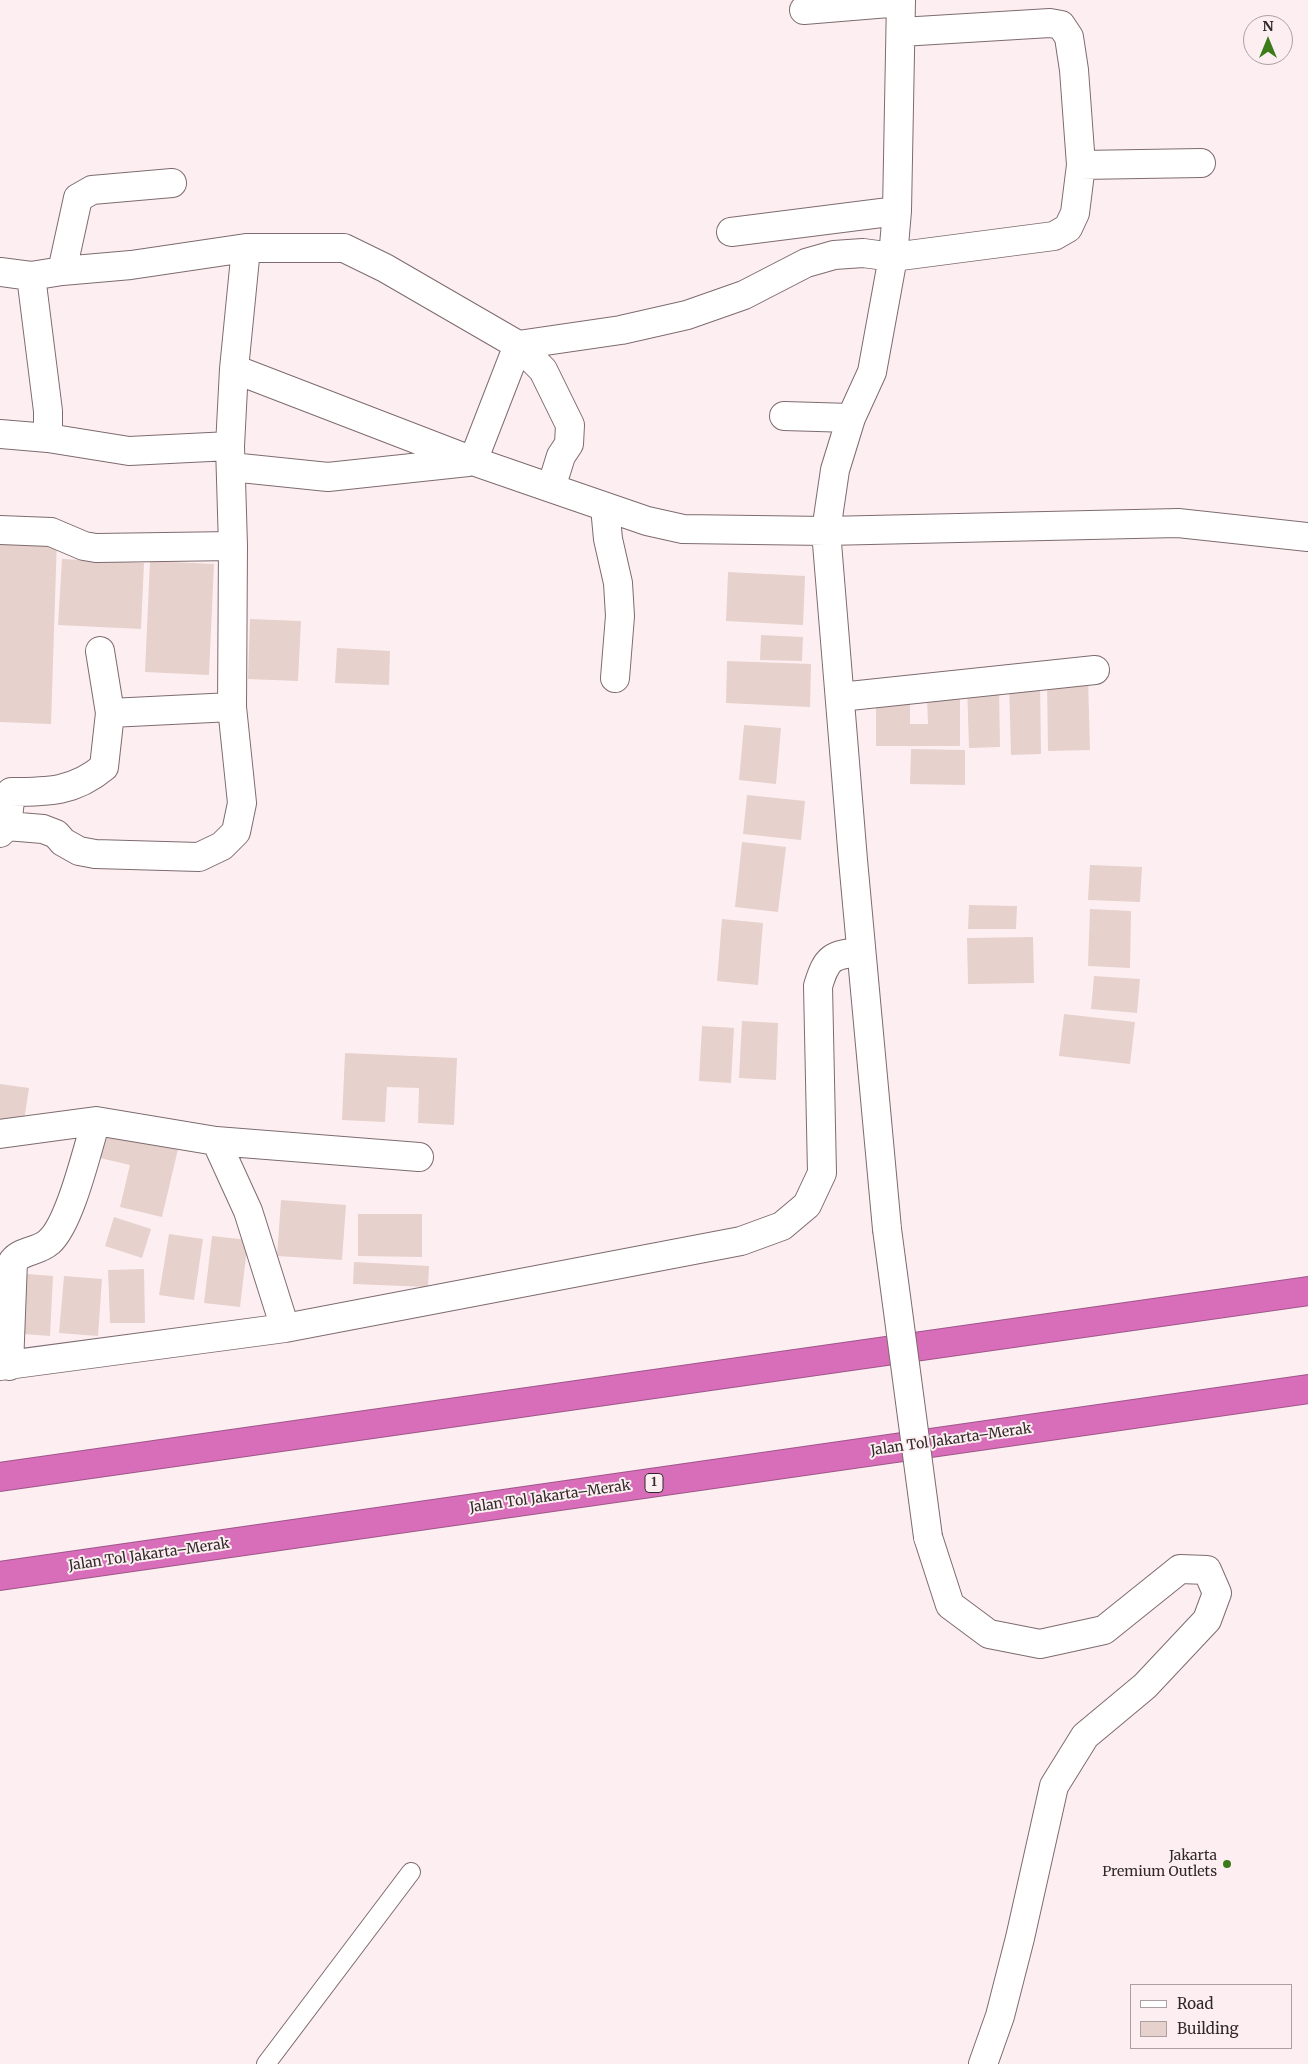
<!DOCTYPE html>
<meta charset="utf-8">
<style>
body{margin:0}
#map{position:relative;width:1308px;height:2064px;overflow:hidden;background:#fdeff1;font-family:Merriweather,serif}
canvas{display:block}
.legend{position:absolute;left:1130px;top:1984px;width:162px;height:65px;box-sizing:border-box;background:#fdeff1;border:1px solid #ab9fa1;margin:0;padding:6px 9px;list-style:none;font-size:15px;color:#31282a}
.legend li{display:flex;align-items:center;gap:10px;height:25px}
.legend b{width:25px;border:1px solid #ab9fa1}
.north{position:absolute;left:1243px;top:15px;width:50px;height:50px;box-sizing:border-box;background:#fdeff1;border:1px solid #ab9fa1;border-radius:50%;rotate:0deg;font-size:14px;font-weight:700;line-height:20px;text-align:center;color:#31282a}
.north::after{content:'';display:block;margin:auto;width:18px;height:22px;background:#3c7b19;clip-path:polygon(50% 0,100% 100%,50% 72%,0 100%)}
</style>
<div id="map">
<canvas width="1308" height="2064"></canvas>
<ul class="legend">
<li><b style="height:6px;background:#fff"></b>Road</li>
<li><b style="height:14px;background:#e6d1cc"></b>Building</li>
</ul>
<div class="north">N</div>
</div>
<script>
const ctx = document.querySelector('canvas').getContext('2d');
ctx.lineJoin = 'round';
function fill(path, color) {
  ctx.fillStyle = color;
  ctx.fill(path, 'evenodd');
}
function trace(path, color, width, dash) {
  ctx.strokeStyle = color;
  ctx.lineWidth = width;
  ctx.lineCap = dash ? 'butt' : 'round';
  ctx.setLineDash(dash || []);
  ctx.stroke(path);
}
function write(font, color, halo, rows, align = 'center') {
  ctx.font = font + ' Merriweather,serif';
  ctx.lineWidth = 4;
  ctx.setLineDash([]);
  ctx.textBaseline = 'middle';
  ctx.strokeStyle = halo;
  ctx.fillStyle = color;
  for (const [text, x, y, turn = 0] of rows) {
    ctx.save();
    ctx.translate(x, y);
    ctx.rotate((+turn || 0) * Math.PI / 180);
    ctx.textAlign = isNaN(turn) ? turn : align;
    if (halo) ctx.strokeText(text, 0, 0);
    ctx.fillText(text, 0, 0);
    ctx.restore();
  }
}
fill(new Path2D(`
 M0,535L57,538L51,724L0,722Z
 M62,559L144,563L141,629L58,625Z
 M150,561L214,564L209,675L145,672Z
 M728,572L805,576L803,625L726,621Z
 M250,619L301,621L298,681L248,679Z
 M761,635L803,637L802,661L760,660Z
 M337,648L390,651L389,685L335,683Z
 M727,661L811,664L810,707L726,703Z
 M1088,678L1090,750L1048,751L1047,679Z
 M1009,682H1040L1041,754L1011,755Z
 M967,685H999L1000,747L969,748Z
 M876,695H910V724H928L927,698H960V746H876Z
 M744,725L781,728L776,784L739,780Z
 M911,749L965,750V785L910,784Z
 M747,795L805,801L801,840L743,834Z
 M742,842L786,847L778,912L735,907Z
 M1090,865L1142,867L1140,902L1088,900Z
 M969,905L1017,906L1016,929H968Z
 M1090,909L1131,911L1130,968L1088,966Z
 M722,919L763,923L758,985L717,981Z
 M1033,937L1034,983L968,984L967,938Z
 M1094,976L1140,979L1137,1013L1091,1009Z
 M1064,1014L1135,1022L1130,1064L1059,1056Z
 M742,1021L778,1023L776,1080L739,1078Z
 M702,1026L734,1028L731,1083L699,1081Z
 M345,1053L457,1058L454,1125L418,1123L419,1088L387,1087L385,1122L342,1120Z
 M0,1084L29,1088L23,1127L0,1124Z
 M108,1128L179,1145L162,1217L120,1207L130,1165L100,1158Z
 M281,1200L346,1205L342,1260L277,1256Z
 M358,1214H422V1257L358,1256Z
 M114,1217L151,1229L142,1258L105,1246Z
 M169,1234L203,1239L194,1300L159,1295Z
 M212,1236L248,1240L240,1307L204,1303Z
 M354,1262L429,1266L428,1287L353,1284Z
 M144,1269L145,1323H110L108,1270Z
 M15,1273L53,1276L50,1336L11,1333Z
 M64,1276L102,1279L98,1336L59,1333Z`), '#e6d1cc');
const service = new Path2D(`
 M266,2064L411,1872`);
const minor = new Path2D(`
 M804,10L901,2
 M1081,165L1201,163
 M731,232L897,211
 M246,248H344L385,268L518,345L543,370L570,425L569,444L561,456L551,488L647,521L683,529L826,531L1178,523L1308,537
 M62,271L78,198L92,190L172,183
 M0,272L31,276L62,271L131,265L246,248L234,369L230,446L233,546L232,707L242,803L236,832L222,846L199,857L95,854L79,851L63,842L56,834L43,829L7,826
 M31,276L48,411V438
 M518,345L621,330L687,315L744,295L806,263L834,255L863,253L893,257L1054,236L1068,228L1075,213L1081,165L1074,70L1069,37L1061,25L1050,23L901,32
 M234,369L473,461L551,488
 M784,416L851,418
 M0,434L48,438L129,451L230,446
 M473,461L518,345
 M231,467L328,477L468,462
 M605,507L608,539L618,583L620,616L615,678
 M0,530L51,532L84,546L96,548L233,546
 M100,651L110,713L232,707
 M840,697L1095,670
 M0,833L7,826L11,792C48,792 74,792 104,767L110,713
 M0,1134L96,1121L216,1141L419,1157
 M216,1141L248,1211L285,1328
 M887,1229L853,860L826,531L835,470L851,418L872,372L893,257L897,211L901,0
 M0,1366L285,1328L741,1241L782,1226L807,1205L822,1173L818,986C827,957 831,955 861,952
 M9,1366L13,1261C22,1250 38,1252 49,1242C70,1224 87,1150 96,1121
 M928,1537L950,1605L989,1634L1040,1644L1104,1630L1180,1569L1207,1570L1217,1593L1207,1620L1145,1686L1085,1736L1054,1786L1020,1938L1000,2016L983,2064`);
const motorway = new Path2D(`
 M0,1477L1308,1291
 M0,1576L1308,1389`);
trace(service, '#7e6b6f', 20);
trace(minor, '#7e6b6f', 30);
trace(motorway, '#9e5688', 30);
trace(service, '#fff', 18);
trace(minor, '#fff', 28);
trace(motorway, '#d86eba', 28);
const minorBridge = new Path2D(`
 M887,1229L928,1537`);
trace(minorBridge, '#7e6b6f', 30, []);
trace(minorBridge, '#fff', 28);
for (const [x, y, r, color] of [
 [1227,1864,5,"#3c7b19"]
]) {
  const dot = new Path2D();
  dot.arc(x, y, r, 0, 2 * Math.PI);
  ctx.fillStyle = color;
  ctx.fill(dot);
  trace(dot, '#fdeff1', 2);
}
for (const [x, y, w] of [
 [654,1483,18]
]) {
  const box = new Path2D();
  box.roundRect(x - w / 2, y - 9.5, w, 19, 4);
  ctx.fillStyle = '#fdeff1';
  ctx.fill(box);
  trace(box, '#31282a', 1);
}
write('bold 12px', '#31282a', null, [
 ["1",654,1483]
]);
write('14px', '#31282a', '#fdeff1', [
 ["Jalan Tol Jakarta–Merak",951,1440,-8],
 ["Jalan Tol Jakarta–Merak",550,1497,-8],
 ["Jalan Tol Jakarta–Merak",149,1555,-8]
]);
write('14px', '#31282a', '#fdeff1', [
 ["Jakarta",1217,1856],
 ["Premium Outlets",1217,1872]
], 'right');
</script>
